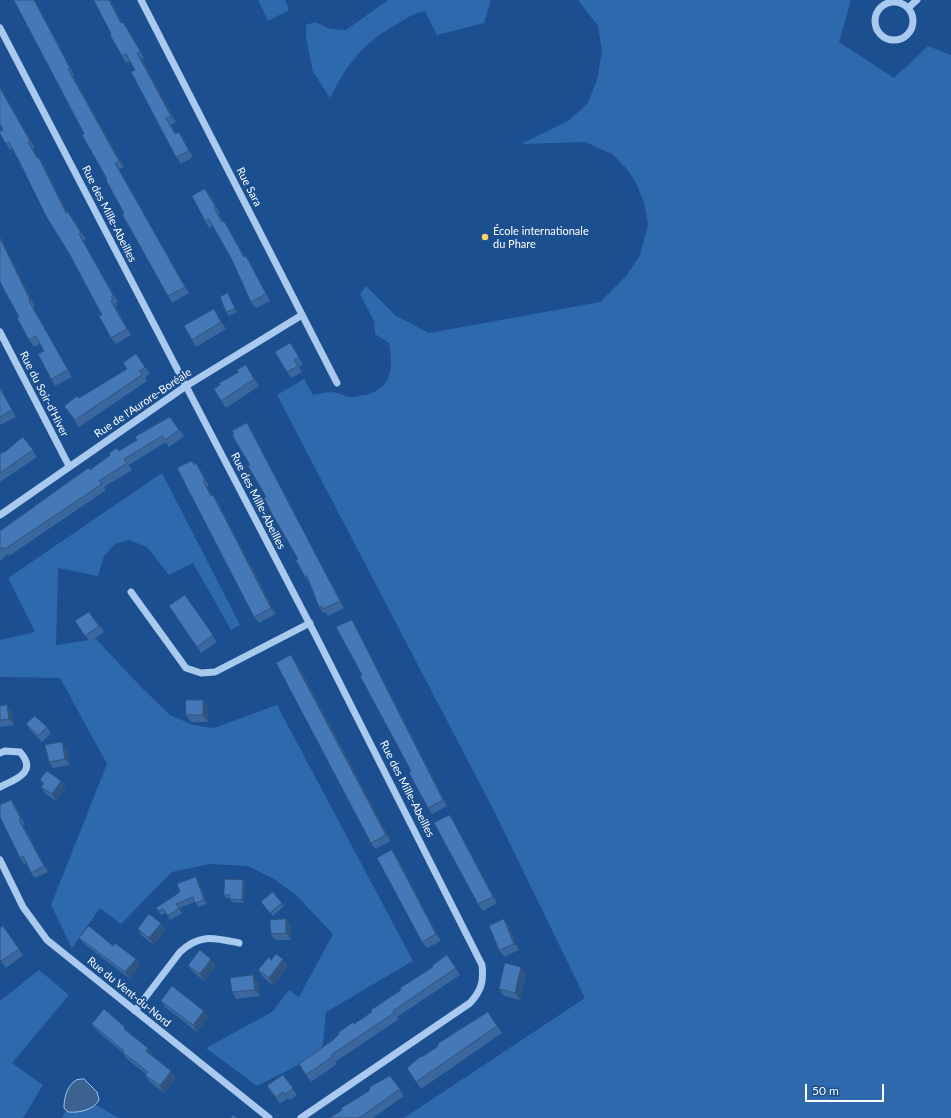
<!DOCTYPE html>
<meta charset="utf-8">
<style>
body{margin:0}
#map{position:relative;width:951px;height:1118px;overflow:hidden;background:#1b4f8f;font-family:Lato,sans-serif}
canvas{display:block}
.scale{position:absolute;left:805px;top:1084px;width:79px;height:18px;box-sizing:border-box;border:2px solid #fff;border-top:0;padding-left:5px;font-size:12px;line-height:14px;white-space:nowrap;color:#fff;-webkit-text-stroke:3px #1b4f8f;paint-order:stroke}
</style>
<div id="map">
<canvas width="951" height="1118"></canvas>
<div class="scale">50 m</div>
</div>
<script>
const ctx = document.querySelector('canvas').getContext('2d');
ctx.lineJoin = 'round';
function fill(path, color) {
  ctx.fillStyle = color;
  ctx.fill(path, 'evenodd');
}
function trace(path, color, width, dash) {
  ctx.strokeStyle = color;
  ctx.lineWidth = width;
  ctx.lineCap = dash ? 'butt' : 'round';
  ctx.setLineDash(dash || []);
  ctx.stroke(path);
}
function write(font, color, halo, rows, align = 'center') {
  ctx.font = font + ' Lato,sans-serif';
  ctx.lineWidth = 4;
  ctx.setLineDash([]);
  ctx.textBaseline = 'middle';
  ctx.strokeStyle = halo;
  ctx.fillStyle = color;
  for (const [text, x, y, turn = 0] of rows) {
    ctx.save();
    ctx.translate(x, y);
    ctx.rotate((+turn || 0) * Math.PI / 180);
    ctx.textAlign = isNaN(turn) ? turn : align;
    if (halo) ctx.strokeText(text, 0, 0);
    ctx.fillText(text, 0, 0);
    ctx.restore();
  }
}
fill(new Path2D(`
 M258,0H285L289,10L268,21Z
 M388,0H491L484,23L437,35L425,11C415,13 406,18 397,24C363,43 347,64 330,98L313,72L306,37V25L315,22L330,29L346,30Z
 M578,0H851L839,42L894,78L928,46L951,55V1118H404L585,998L492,807L277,395L304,379L313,395C321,393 330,391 338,393C342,393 345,397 349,397C354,398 360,395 365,395C393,389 393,367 389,343L375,334L374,321L360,294L366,286L396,316L429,333L600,302L627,275L640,255L648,224L644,202L636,183L626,168L612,154L585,142L521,144L568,121L588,103L597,80L602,51L598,26Z
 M162,473L240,625L231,630L193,563L169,575L147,547L129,540L115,544L104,556L98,576L58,568L56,645L96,639L140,686L170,715L193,725L214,728L277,705L413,961L326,1012L322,1053L257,1086L206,1048L272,1012L289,990L299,997L333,934L296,895L274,879L248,866L210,864L172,872L121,924L100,908L72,948L51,905L107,764L60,678L0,677V640L35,632L8,578Z
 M39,970L69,995L12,1063L43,1085L23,1118H0V1001Z
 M96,1105L119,1118H62L66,1110L68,1112L89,1109Z`), '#2e69ad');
const water = new Path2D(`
 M84,1079L97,1092L99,1100C93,1110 80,1113 68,1112L64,1108C64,1097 67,1086 76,1080Z`);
fill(water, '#3c6290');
trace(water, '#9cc4f0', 1);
trace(new Path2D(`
 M141,0L337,383
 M875 21a19 19 0 1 1 38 0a19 19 0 1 1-38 0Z
 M908,8L917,0
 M0,28L318,640L482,965C484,982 481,991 470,1003L301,1118
 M0,332L69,466
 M0,515L186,386L302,315
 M131,592L186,668L201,673L215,672L310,623
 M0,753L5,751L20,752C38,772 16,779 0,787
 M0,860L23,907L47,940L269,1118
 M135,1011L180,952C200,933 215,938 239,943`), '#a9c9ee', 7);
fill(new Path2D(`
 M35,0L74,75L73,76L124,167L119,169L189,293L172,303L168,296L124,213L107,179L84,134Z
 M94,0H110L122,23L128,29L144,58L142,59L176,122L171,125L175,133L183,138L193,157L181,164L176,157L135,70L130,61L126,63L122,56Z
 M0,87L35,148L33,149L38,158L43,164L67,212L73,218L86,239L83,241L118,302L115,303L117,306L116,307L131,335L116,344L111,338L102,315L19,161L12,149L10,150L6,144L3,130L0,124Z
 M210,195L220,213L218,214L223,221H224L228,227L244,256L250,262L270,301L256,308L251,302L231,258L213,226L209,228L205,221Z
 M0,236L35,306L33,307L72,377L55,386L51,379L44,351L40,343L34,347L29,340L19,317L0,282Z
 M228,293L230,297L237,312L229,316L226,312Z
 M218,315L226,329L196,347L192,340Z
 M290,343L303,364L299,367L302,372L292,378L287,372Z
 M136,354L150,374L145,377L147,381L79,427L64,406L79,398L127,369Z
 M246,365L259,386L226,408L221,401L220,385L239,372Z
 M0,386L16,417L0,425Z
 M170,417L184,436L169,447L166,442L129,465L132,470L104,487L106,490L9,556L8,554L0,561V531L90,470L137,440Z
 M251,430L344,608L328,616L326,612L324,613L319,607L310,583H309L305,577L298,559L250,465Z
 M23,437L37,457L0,482V454L6,451Z
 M192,461L195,464L196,463L201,470L209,486L207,487L212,495L217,501L276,614L259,623L254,617Z
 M185,595L217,642L201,653L169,606Z
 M89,612L104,632L90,642L75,621Z
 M352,620L356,626L447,806L432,814L428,808L411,771L362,675Z
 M296,661L391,841L375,849L371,843Z
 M0,706L12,712L14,725L0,727Z
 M208,707V722H191L186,715Z
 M26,724L47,727L51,733L42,742L31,731Z
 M67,749L70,765L53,768L49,762Z
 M40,780L61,781L66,787L56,801L45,793L41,787L43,784Z
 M11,800L15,805L25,825H23L48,872L35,878L31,873L26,863L24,864L20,858Z
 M454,822L497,903L483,911L478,904Z
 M397,857L441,941L427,948L422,942Z
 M243,880L245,884L244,903L232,902L229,898H226L224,895Z
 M199,881L207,904L198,907L195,902L179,908L182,913L170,920L166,913L161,915L158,911Z
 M261,902L282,903L284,906L273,916Z
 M286,919L291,926V940H275L271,934Z
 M504,919L509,926L519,950L504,957L499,950Z
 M161,923L165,930L154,945L142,936L138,929Z
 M3,926L23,955L6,968L0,960Z
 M79,938L113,946L136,959L140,965L130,979L84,944Z
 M447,955L460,975L397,1017L399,1019L335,1062L337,1064L311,1082L299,1064L333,1040L401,990L433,967Z
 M211,959L216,966L204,981L193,972L188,966Z
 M283,959L288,966L273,985L263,977L258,970L271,960Z
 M526,974L520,1000L504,996L499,989Z
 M258,982L260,996L236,999L232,992Z
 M161,1001L208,1017L197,1032L166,1008Z
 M488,1012L502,1033L421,1089L407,1068Z
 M92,1024L129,1034L148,1048L153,1055L152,1056L171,1071L176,1078L164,1093L150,1082L145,1075L146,1074L127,1059L122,1052L96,1030Z
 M283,1075L297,1095L290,1100L288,1098L280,1104L267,1086Z
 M390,1076L404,1096L373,1118H330L369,1091Z`), '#3a679d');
fill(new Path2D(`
 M34,0H35L74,75L70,68Z
 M109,0H110L126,30L121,23Z
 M123,22L128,29L144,58L140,51Z
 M137,53L142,59L176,122L171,116Z
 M68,69L73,76L124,167L119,161Z
 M0,87L35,148L30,141L0,88Z
 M179,132L183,138L193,157L189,151Z
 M28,142L33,149L42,165L37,158Z
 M39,158L43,164L71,220L66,213Z
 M115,163L119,169L189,293L185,287Z
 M205,189L210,195L220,213L215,206Z
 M68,212L73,218L86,239L81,233Z
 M224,221L228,227L248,263L244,257Z
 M79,234L83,241L118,302L113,295Z
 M0,236L4,243L35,306L30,300L0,238Z
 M246,256L250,262L270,301L266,294Z
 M228,293L230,297L237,312L235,309Z
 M29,301L33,307L72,377L68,370Z
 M111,301L116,307L131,335L127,329Z
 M214,309L218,315L226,329L221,322Z
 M290,343L295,349L303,364L299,357Z
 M246,365L250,371L259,386L254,379Z
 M0,386L16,417L12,410L0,388Z
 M247,423L251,430L344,608L340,601Z
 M196,463L201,470L209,486L205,480Z
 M203,481L207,487L215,502L211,496Z
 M213,495L217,501L276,614L271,608Z
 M352,620L356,626L447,806L443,800Z
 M291,655L296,661L391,841L386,835Z
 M203,700L208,707V722L203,715Z
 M7,705L12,712L14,725L9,719Z
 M62,742L67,749L70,765L65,759Z
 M61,781L66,787L56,801L52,794Z
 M11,800L15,805L25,825L21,819Z
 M450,815L454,822L497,903L493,897Z
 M19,820L23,825L48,872L44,866Z
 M392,850L397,857L441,941L436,934Z
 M196,877L199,881L207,904L204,900Z
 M243,880L245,884L244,903L242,900Z
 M286,919L291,926V940L286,933Z
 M504,919L509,926L519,950L514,944Z
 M161,923L165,930L154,945L149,938Z
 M136,959L140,965L130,979L125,972Z
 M211,959L216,966L204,981L200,974Z
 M283,959L288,966L273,985L269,978Z
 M521,967L526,974L520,1000L515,993Z
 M253,975L258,982L260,996L255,990Z
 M204,1011L208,1017L197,1032L193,1025Z
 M125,1027L130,1034L124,1029Z
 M148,1048L153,1055L150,1058L146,1051Z
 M171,1071L176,1078L164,1093L160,1086Z`), '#305480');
const building = new Path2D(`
 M14,0H34L70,68L68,69L119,161L115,163L185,287L168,296L122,214L124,213L106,180L107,179L82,135L84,134Z
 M94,0H109L121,23L123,22L140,51L137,53L171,116L166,118L175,134L179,132L189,151L176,157L131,72L135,70L126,54L122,56L110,35L111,34Z
 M0,88L30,141L28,142L37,158H39L66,213L68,212L81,233L79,234L113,295L111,297L113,300L111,301L127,329L111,338L99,316L102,315L70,255L46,216L19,161L9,142L6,144L0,134V131L3,130L0,124Z
 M205,189L215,206L214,208L222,222L224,221L244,257L246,256L266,294L251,302L231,258L209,219L205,221L192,196Z
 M0,238L30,300L29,301L68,370L51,379L38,354L44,351L36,336L29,340L17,318L19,317L0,282Z
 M228,293L235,309L226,312L220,297Z
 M214,309L221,322L192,340L184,326Z
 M290,343L299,357L294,360L298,366L287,372L275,352Z
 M136,354L145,367L140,371L142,375L75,420L64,406L77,396L79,398L127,369L123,363Z
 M246,365L254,379L221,401L214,389L220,385L219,383L239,372L237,370Z
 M0,388L12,410L0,417Z
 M170,417L179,430L165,440L162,436L124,459L127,463L99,481L102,484L5,549L3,547L0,550V531L88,468L90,470L105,459L110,455L109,453L117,448L119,451L137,440L135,437Z
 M247,423L340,601L323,609L322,606L319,607L307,576L305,577L296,560L298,559L272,514L264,498L266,497L248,466L250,465L232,435L234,434L232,431Z
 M23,437L33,450L0,473V454L6,451Z
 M192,461L194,465L196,463L205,480L203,481L211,496L213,495L271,608L254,617L177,468Z
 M185,595L213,635L197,647L169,606Z
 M89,612L99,626L85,636L75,621Z
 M352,620L443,800L428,808L409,773L411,771L360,676L362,675L336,627Z
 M291,655L386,835L371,843L276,663Z
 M186,700H203V715H186Z
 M7,705L9,719L0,720V706Z
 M35,716L47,727L38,736L26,724Z
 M62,742L65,759L49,762L45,745Z
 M47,771L61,781L52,794L41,787L44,783L40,780Z
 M11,800L21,819L19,820L44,866L31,873L23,856L20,858L0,817V805Z
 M450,815L493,897L478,904L434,823Z
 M392,850L436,934L422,942L377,858Z
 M196,877L204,900L195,903L193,897L176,904L179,908L168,916L163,909L158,911L156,908L180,892L177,884Z
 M225,879L243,880L242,900L229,899L230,895H224Z
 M273,892L282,903L270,913L261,902Z
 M149,914L161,923L149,938L138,929Z
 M286,919V933L271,934L270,920Z
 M504,919L514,944L499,950L489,926Z
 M3,926L19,949L1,961L0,960V928Z
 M89,926L113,946L115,943L136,959L125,972L79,938Z
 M200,950L211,959L200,974L188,966Z
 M276,954L283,959L269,978L258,970L269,957L271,960Z
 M447,955L456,968L393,1011L394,1013L331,1055L332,1057L306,1075L299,1064L333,1040L339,1034L338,1033L353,1022L354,1024L372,1012L371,1010L401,990L400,988L433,967L432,966Z
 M505,963L521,967L515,993L499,989Z
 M253,975L255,990L232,992L230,978Z
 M172,986L204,1011L193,1025L161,1001Z
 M104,1009L125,1027L124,1029L148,1048L146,1051L171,1071L160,1086L145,1075L148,1072L122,1052L124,1051L92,1024Z
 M488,1012L497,1026L416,1082L407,1068L421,1056L422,1057L437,1047L439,1043Z
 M283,1075L293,1088L286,1094L283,1092L276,1097L267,1086Z
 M390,1076L400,1089L359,1118H330L342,1110L341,1108L369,1091L370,1087Z
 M233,1115L238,1118H231Z`);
fill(building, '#4478b7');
trace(building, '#305480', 1);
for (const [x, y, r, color] of [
 [485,237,4,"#ffd166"]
]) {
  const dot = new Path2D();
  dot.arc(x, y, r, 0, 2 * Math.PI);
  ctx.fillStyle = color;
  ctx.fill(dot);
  trace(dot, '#1b4f8f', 1.5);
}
write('11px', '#fff', '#1b4f8f', [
 ["Rue Sara",249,187,63],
 ["Rue des Mille-Abeilles",109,214,63],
 ["Rue du Soir-d'Hiver",44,394,63],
 ["Rue de l'Aurore-Boréale",143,403,-34],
 ["Rue des Mille-Abeilles",258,501,63],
 ["Rue des Mille-Abeilles",407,789,63],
 ["Rue du Vent-du-Nord",129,992,39]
]);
write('11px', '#fff', '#1b4f8f', [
 ["École internationale",493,231],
 ["du Phare",493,244]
], 'left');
</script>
